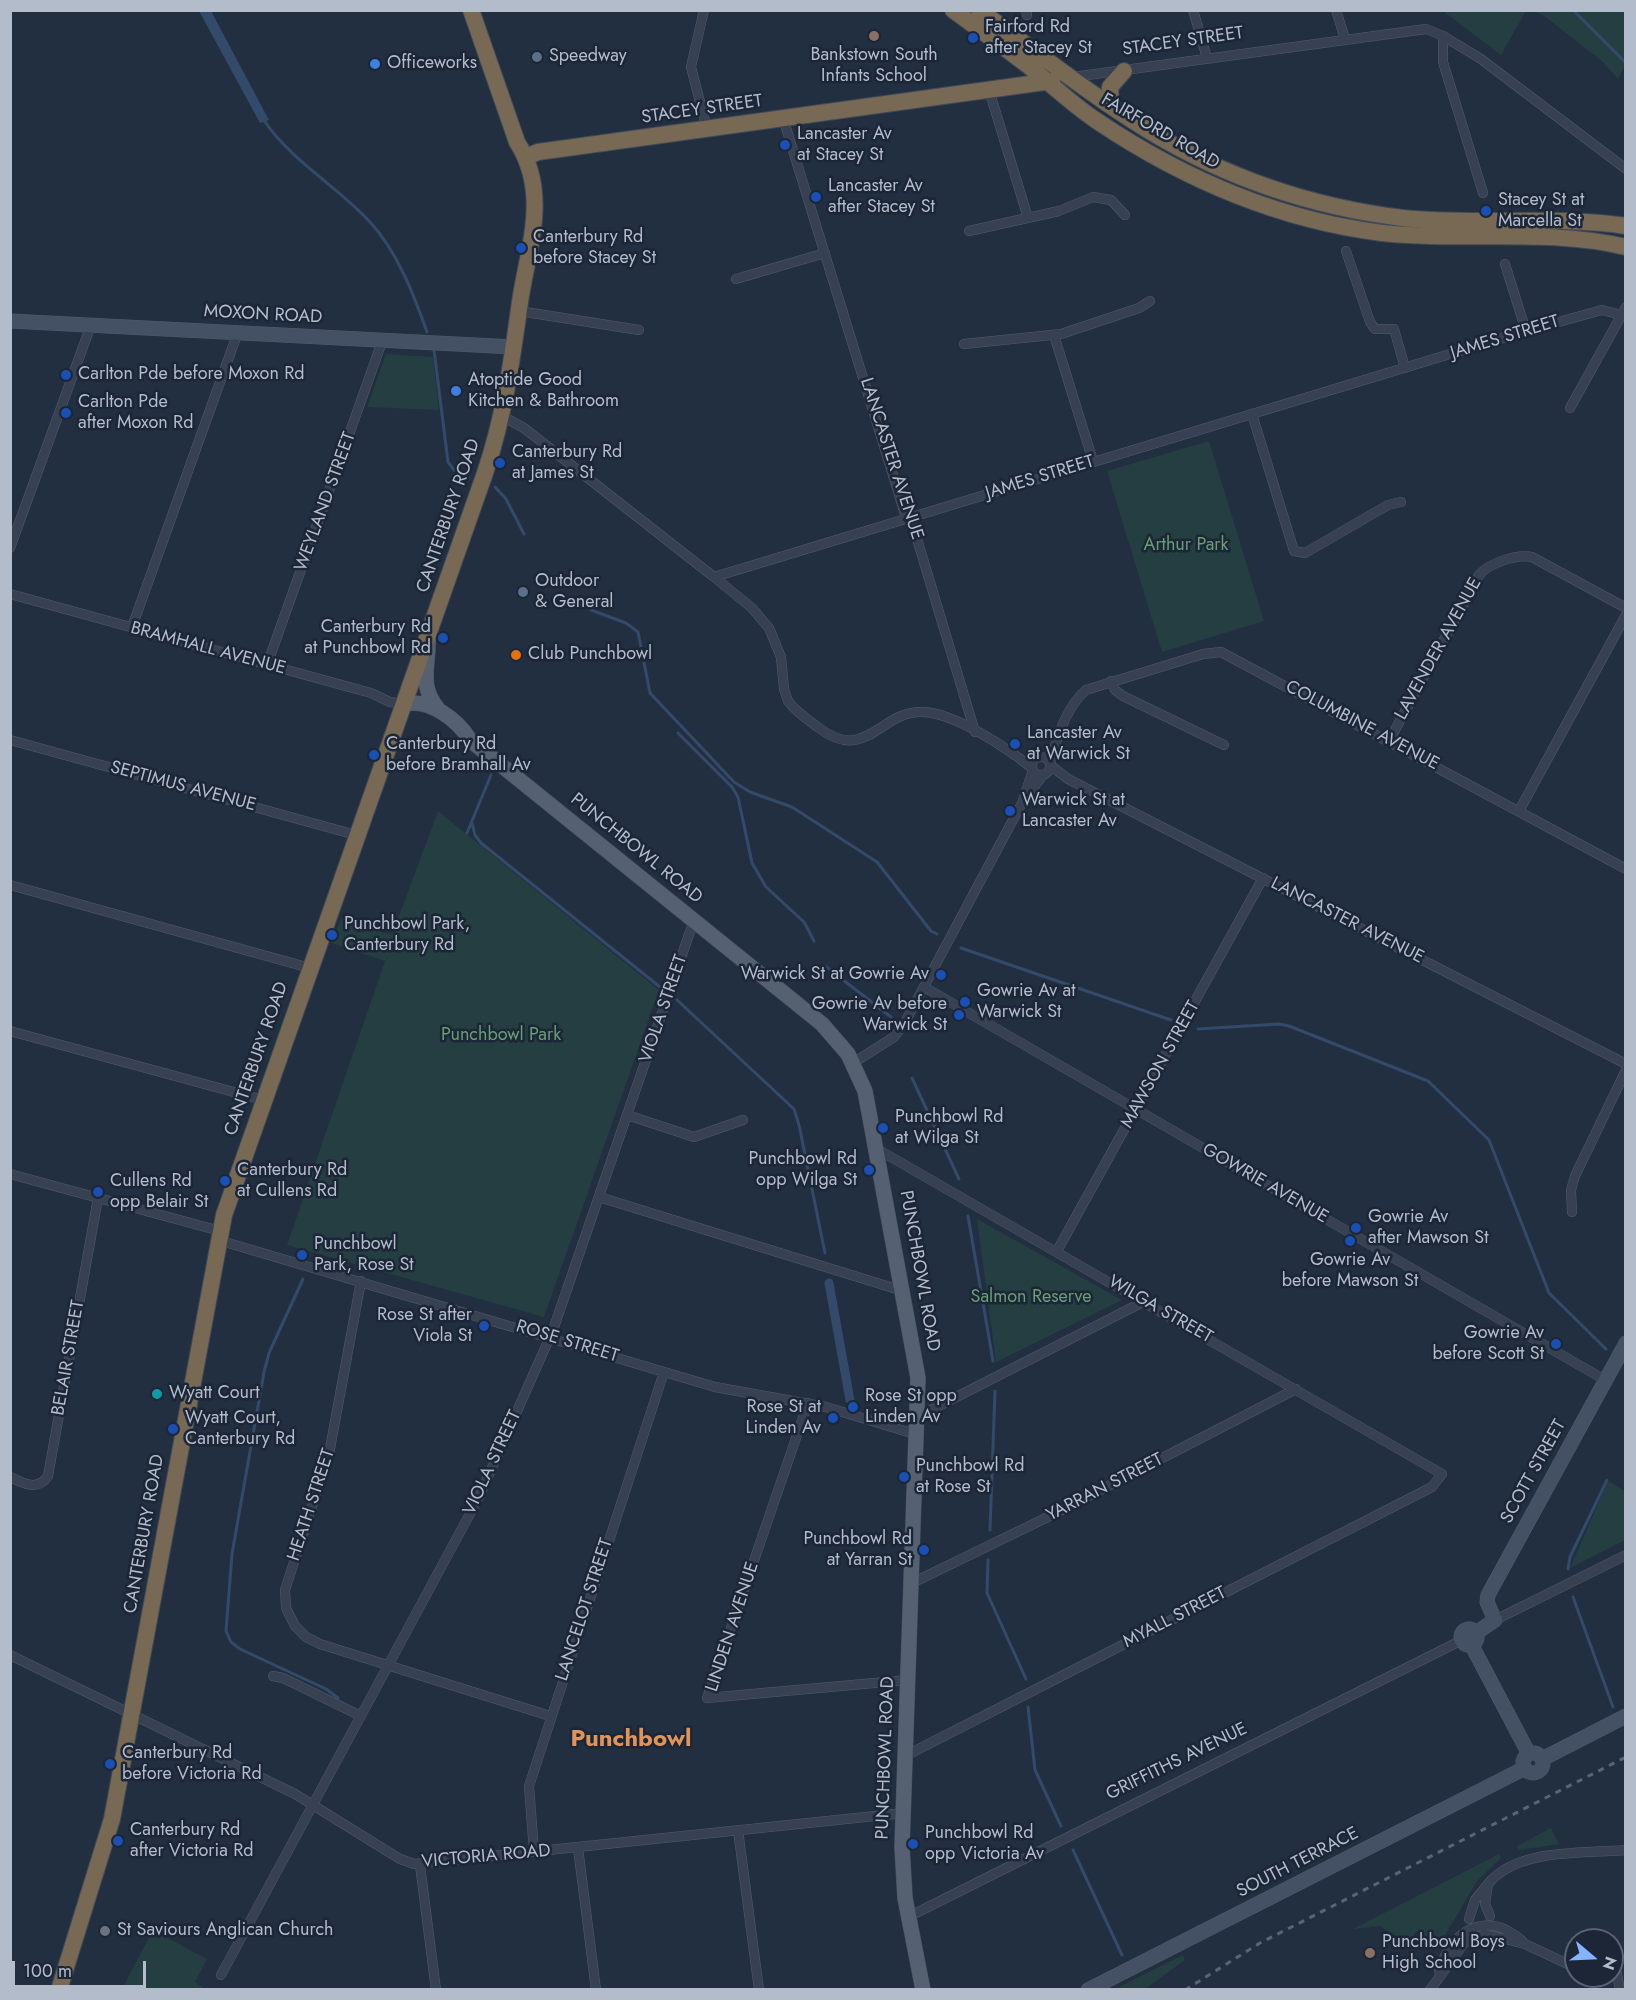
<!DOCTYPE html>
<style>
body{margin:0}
#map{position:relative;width:1636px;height:2000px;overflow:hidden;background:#222f41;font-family:Jost,sans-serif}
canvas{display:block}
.frame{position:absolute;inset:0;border:12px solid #b3bccb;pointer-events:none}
.north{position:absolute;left:1564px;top:1928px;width:60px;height:60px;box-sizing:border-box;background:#1c2636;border:2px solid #586272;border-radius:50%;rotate:109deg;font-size:16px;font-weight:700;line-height:24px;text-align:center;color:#b3bccb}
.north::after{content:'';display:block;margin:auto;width:21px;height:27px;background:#84b3ff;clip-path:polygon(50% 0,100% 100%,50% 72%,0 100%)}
.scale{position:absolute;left:12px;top:1961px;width:134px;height:27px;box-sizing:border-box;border:3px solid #b3bccb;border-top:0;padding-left:8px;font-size:18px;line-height:21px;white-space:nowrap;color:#b3bccb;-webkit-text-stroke:4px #1c2636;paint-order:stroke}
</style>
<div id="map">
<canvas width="1636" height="2000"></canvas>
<div class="frame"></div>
<div class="north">N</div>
<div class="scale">100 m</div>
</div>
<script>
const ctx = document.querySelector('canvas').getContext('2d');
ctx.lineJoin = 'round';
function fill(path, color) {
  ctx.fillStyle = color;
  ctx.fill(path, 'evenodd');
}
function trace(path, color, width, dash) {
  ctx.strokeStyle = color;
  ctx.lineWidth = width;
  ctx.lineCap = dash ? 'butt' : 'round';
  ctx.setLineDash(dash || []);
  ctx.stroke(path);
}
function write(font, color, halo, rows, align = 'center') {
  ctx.font = font + ' Jost,sans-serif';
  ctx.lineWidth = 5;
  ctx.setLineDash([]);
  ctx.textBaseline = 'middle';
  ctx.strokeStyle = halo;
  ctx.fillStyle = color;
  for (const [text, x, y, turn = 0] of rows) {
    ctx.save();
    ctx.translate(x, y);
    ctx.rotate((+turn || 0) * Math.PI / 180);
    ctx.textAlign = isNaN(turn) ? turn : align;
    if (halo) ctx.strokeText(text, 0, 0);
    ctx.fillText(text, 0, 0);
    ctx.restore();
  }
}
fill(new Path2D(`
 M1443,11V10L1526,11L1501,55Z
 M1533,11H1625V66L1618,79L1603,62L1543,15Z
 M386,354L433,357L439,410L367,407Z
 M1209,441L1264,621L1162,652L1107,471Z
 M438,811L659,990L544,1317L287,1245L385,961L332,943L341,919L392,935Z
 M977,1219L1122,1300L996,1362Z
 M1608,1481L1625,1491V1540L1570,1568Z
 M1551,1828L1559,1844L1519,1850L1517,1846Z
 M1499,1854L1501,1858L1477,1881L1437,1949L1433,1947L1436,1942L1416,1931L1409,1944L1380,1926L1353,1929Z
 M153,1930L207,1959L195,1982L205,1989H122Z
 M1183,1955L1185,1960L1145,1989H1115Z`), '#243e42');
fill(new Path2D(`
 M199,11H211L269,120L260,123Z`), '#344a6a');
trace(new Path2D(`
 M1573,10L1626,63
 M263,119C291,161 336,185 370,222C397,251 414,295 427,332
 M434,350L448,462L454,470L469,477
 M495,487L506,499L524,534
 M591,610L626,623L638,632L650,693L734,782L750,792L792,807L877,862L931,931L937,934
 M678,733L732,787L738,797L752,863L766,887L804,922L814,941
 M472,823L475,835L481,843L660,987
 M467,833L491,775
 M961,948L1171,1020
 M825,966L891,1017
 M677,1000L794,1109L799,1125L825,1253
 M1198,1029L1279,1024L1289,1026L1428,1081L1489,1140L1549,1293L1606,1349
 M912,1078L959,1179
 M968,1216L993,1361
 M303,1279L269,1353L264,1372L232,1554L226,1631L231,1642L240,1649L326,1689L338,1698
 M990,1530L995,1391
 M988,1560L987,1593L1026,1679
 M1568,1569L1570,1557L1607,1480
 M1573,1597L1613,1707
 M1028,1707L1035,1770L1061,1826
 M1073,1850L1122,1955`), '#344a6a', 3);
trace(new Path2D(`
 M829,1283L850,1400`), '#344a6a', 9);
const street = new Path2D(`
 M704,10L691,67L707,129
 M1026,10L1027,15
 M1193,10L1207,58
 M1336,10L1345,39
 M1443,36V62L1483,193
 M1073,77L1426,29L1443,36L1481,59L1626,169
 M989,90L1028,218
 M783,118L904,511L914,529L975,732
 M969,231L1059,211L1093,197L1111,200L1125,215
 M1346,251L1370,322L1375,329H1394L1405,368
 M1505,264L1526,331
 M736,279L825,253
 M519,311L639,330
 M1054,335L1093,461
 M964,344L1061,334L1139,308L1150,301
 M1570,408L1626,307
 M1252,414L1294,551L1305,553L1388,505L1401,502
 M502,416L524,428L714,577L1526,331L1602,310L1621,315
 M10,548L91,325
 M714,577L752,608L769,628L781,657L784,689L788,701C796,712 808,720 819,728C867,764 880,710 923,712C955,713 1007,748 1032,768
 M10,594L371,693L390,702L405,704
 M132,627L238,332
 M267,665L383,339
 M1111,681L1115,690L1123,696L1224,745
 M10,740L356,835
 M1389,741L1479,575C1489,563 1517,554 1532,557L1626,608
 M1032 766a9 9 0 1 1 18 0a9 9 0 1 1-18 0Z
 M1050,764C1056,739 1066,707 1086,690L1203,654L1221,652L1626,869
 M1050,765L1068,779L1626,1064
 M1025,799L1043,775
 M1519,811L1626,615
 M10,885L310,968
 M924,987L1605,1380
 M10,1031L263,1100
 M853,1063L894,1037L904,1024L1022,803L1033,770
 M627,1115L694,1137L743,1120
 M877,1149L1442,1474L1432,1487L905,1756
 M10,1174L220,1231
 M599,1197L903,1291
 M1572,1212L1571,1190L1575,1176L1626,1070
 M218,1240L715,1387L826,1407L918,1435
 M1057,1251L1263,878
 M361,1281L329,1454L285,1590L286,1608L295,1626L306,1637L320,1644L550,1716
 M808,1403L707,1698L908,1680
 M919,1416L1145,1301
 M10,1477C24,1484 38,1491 48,1476L98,1198
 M912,1583L1052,1515L1296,1389
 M1495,1620L1626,1555
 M10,1655L295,1794L400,1859L414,1864L904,1813
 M273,1676L283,1678L361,1716
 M738,1830L759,1990
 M578,1848L596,1990
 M534,1852L529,1786L664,1372
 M420,1865L436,1990
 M1488,1884C1517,1848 1582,1854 1626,1850
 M908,1917L1462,1640
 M1469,1919L1475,1900L1488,1884L1485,1904L1490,1916
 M1616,1969L1620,1990
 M1439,1971C1451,1930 1487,1909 1522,1941
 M221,1975L479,1497L553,1330L694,920
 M1430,1990L1464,1943L1485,1934L1525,1944L1576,1968`);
const secondary = new Path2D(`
 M10,321L514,347
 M1461 1637a8 8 0 1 1 16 0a8 8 0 1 1-16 0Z
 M1476,1633L1495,1620L1487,1602L1488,1595L1626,1343
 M1471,1644L1529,1754
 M1523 1763a10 10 0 1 1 20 0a10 10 0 1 1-20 0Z
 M1542,1759L1626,1716
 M1088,1990L1525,1768`);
const primary = new Path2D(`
 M428,638C429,668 418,684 438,709
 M405,704C429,698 458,720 470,740L822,1024L848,1054L865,1091L918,1378L902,1847L905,1898L923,1990`);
const highway = new Path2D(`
 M953,10C979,29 1005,48 1030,67C1052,85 1073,105 1097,121C1182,178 1279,220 1382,233C1462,242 1546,228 1626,247
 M979,10C1034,50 1088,93 1146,129C1224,177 1312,207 1403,218C1476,226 1552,215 1626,226
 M1111,104L1110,87L1124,71
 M526,157L538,152L1052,81
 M59,1990L112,1819L224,1215L485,473C504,417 512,360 520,302C528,247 550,194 517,142L471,10`);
trace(street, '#525c6b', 10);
trace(secondary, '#525c6b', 15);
trace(primary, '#404a5a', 16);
trace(highway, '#3f4958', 18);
trace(street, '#374151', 9);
trace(secondary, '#445064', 14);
trace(primary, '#556071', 15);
trace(highway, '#776953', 16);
trace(new Path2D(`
 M1185,1990L1260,1943L1626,1757`), '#586578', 3, [6, 6]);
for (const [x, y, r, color] of [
 [874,36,6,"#8d6e63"],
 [973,38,6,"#1a4fb4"],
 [537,57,6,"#5c6f8a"],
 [375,64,6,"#3f7fe0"],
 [785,145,6,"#1a4fb4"],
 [816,197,6,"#1a4fb4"],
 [1486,211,6,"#1a4fb4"],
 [521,248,6,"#1a4fb4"],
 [66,375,6,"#1a4fb4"],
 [456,391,6,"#3f7fe0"],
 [66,413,6,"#1a4fb4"],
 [500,463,6,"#1a4fb4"],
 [523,592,6,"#5c6f8a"],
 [443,638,6,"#1a4fb4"],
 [516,655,6,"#e8710a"],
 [1015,744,6,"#1a4fb4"],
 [374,755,6,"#1a4fb4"],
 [1010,811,6,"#1a4fb4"],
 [332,935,6,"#1a4fb4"],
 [941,975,6,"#1a4fb4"],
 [965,1002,6,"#1a4fb4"],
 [959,1015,6,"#1a4fb4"],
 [883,1128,6,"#1a4fb4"],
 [869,1170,6,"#1a4fb4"],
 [225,1181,6,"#1a4fb4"],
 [98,1192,6,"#1a4fb4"],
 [1356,1228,6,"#1a4fb4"],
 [1350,1241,6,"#1a4fb4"],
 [302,1255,6,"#1a4fb4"],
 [484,1326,6,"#1a4fb4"],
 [1556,1344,6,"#1a4fb4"],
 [157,1394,6,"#0f9aa8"],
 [853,1407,6,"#1a4fb4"],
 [833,1418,6,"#1a4fb4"],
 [173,1429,6,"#1a4fb4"],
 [904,1477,6,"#1a4fb4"],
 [924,1550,6,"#1a4fb4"],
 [110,1764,6,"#1a4fb4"],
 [118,1841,6,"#1a4fb4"],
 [913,1844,6,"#1a4fb4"],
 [105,1931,6,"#6b7280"],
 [1370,1953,6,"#8d6e63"]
]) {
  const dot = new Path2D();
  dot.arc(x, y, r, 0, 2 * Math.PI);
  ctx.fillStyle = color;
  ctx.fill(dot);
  trace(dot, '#1c2636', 2);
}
write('18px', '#b3bccb', '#1c2636', [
 ["Fairford Rd",985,28],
 ["after Stacey St",985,49],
 ["Bankstown South",874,56,"center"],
 ["Infants School",874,77,"center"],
 ["Speedway",549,57],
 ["Officeworks",387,64],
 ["Lancaster Av",797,135],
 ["at Stacey St",797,156],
 ["Lancaster Av",828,187],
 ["after Stacey St",828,208],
 ["Stacey St at",1498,201],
 ["Marcella St",1498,222],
 ["Canterbury Rd",533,238],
 ["before Stacey St",533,259],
 ["Carlton Pde before Moxon Rd",78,375],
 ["Atoptide Good",468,381],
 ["Kitchen & Bathroom",468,402],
 ["Carlton Pde",78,403],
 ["after Moxon Rd",78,424],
 ["Canterbury Rd",512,453],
 ["at James St",512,474],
 ["Outdoor",535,582],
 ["& General",535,603],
 ["Canterbury Rd",431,628,"right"],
 ["at Punchbowl Rd",431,649,"right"],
 ["Club Punchbowl",528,655],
 ["Lancaster Av",1027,734],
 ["at Warwick St",1027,755],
 ["Canterbury Rd",386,745],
 ["before Bramhall Av",386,766],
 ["Warwick St at",1022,801],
 ["Lancaster Av",1022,822],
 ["Punchbowl Park,",344,925],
 ["Canterbury Rd",344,946],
 ["Warwick St at Gowrie Av",929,975,"right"],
 ["Gowrie Av at",977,992],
 ["Warwick St",977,1013],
 ["Gowrie Av before",947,1005,"right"],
 ["Warwick St",947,1026,"right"],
 ["Punchbowl Rd",895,1118],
 ["at Wilga St",895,1139],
 ["Punchbowl Rd",857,1160,"right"],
 ["opp Wilga St",857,1181,"right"],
 ["Canterbury Rd",237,1171],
 ["at Cullens Rd",237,1192],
 ["Cullens Rd",110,1182],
 ["opp Belair St",110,1203],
 ["Gowrie Av",1368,1218],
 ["after Mawson St",1368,1239],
 ["Punchbowl",314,1245],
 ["Park, Rose St",314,1266],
 ["Gowrie Av",1350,1261,"center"],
 ["before Mawson St",1350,1282,"center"],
 ["Rose St after",472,1316,"right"],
 ["Viola St",472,1337,"right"],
 ["Gowrie Av",1544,1334,"right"],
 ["before Scott St",1544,1355,"right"],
 ["Wyatt Court",169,1394],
 ["Rose St opp",865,1397],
 ["Linden Av",865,1418],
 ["Rose St at",821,1408,"right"],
 ["Linden Av",821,1429,"right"],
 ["Wyatt Court,",185,1419],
 ["Canterbury Rd",185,1440],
 ["Punchbowl Rd",916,1467],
 ["at Rose St",916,1488],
 ["Punchbowl Rd",912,1540,"right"],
 ["at Yarran St",912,1561,"right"],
 ["Canterbury Rd",122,1754],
 ["before Victoria Rd",122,1775],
 ["Canterbury Rd",130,1831],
 ["after Victoria Rd",130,1852],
 ["Punchbowl Rd",925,1834],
 ["opp Victoria Av",925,1855],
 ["St Saviours Anglican Church",117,1931],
 ["Punchbowl Boys",1382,1943],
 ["High School",1382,1964]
], 'left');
write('18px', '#b3bccb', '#1c2636', [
 ["STACEY STREET",1183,42,-8],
 ["STACEY STREET",702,110,-8],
 ["FAIRFORD ROAD",1160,132,30],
 ["MOXON ROAD",263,315,3],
 ["JAMES STREET",1505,338,-17],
 ["LANCASTER AVENUE",891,459,72],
 ["JAMES STREET",1040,478,-17],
 ["WEYLAND STREET",326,502,-70],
 ["CANTERBURY ROAD",449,516,-71],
 ["BRAMHALL AVENUE",208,649,15],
 ["LAVENDER AVENUE",1439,649,-61],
 ["COLUMBINE AVENUE",1362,726,28],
 ["SEPTIMUS AVENUE",183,787,15],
 ["PUNCHBOWL ROAD",636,849,39],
 ["LANCASTER AVENUE",1347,921,27],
 ["VIOLA STREET",664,1009,-71],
 ["CANTERBURY ROAD",257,1059,-71],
 ["MAWSON STREET",1161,1065,-61],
 ["GOWRIE AVENUE",1265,1184,30],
 ["PUNCHBOWL ROAD",919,1271,80],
 ["WILGA STREET",1160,1310,30],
 ["ROSE STREET",567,1342,17],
 ["BELAIR STREET",69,1358,-80],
 ["VIOLA STREET",493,1463,-65],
 ["SCOTT STREET",1534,1472,-61],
 ["YARRAN STREET",1105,1488,-27],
 ["HEATH STREET",312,1505,-72],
 ["CANTERBURY ROAD",145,1534,-80],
 ["LANCELOT STREET",585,1610,-72],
 ["MYALL STREET",1175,1618,-27],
 ["LINDEN AVENUE",733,1627,-72],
 ["PUNCHBOWL ROAD",886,1758,-88],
 ["GRIFFITHS AVENUE",1177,1762,-26],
 ["VICTORIA ROAD",486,1857,-5],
 ["SOUTH TERRACE",1298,1863,-27]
]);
write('18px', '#689f75', '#1c2636', [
 ["Arthur Park",1186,546],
 ["Punchbowl Park",501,1036],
 ["Salmon Reserve",1031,1298]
]);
write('bold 24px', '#df955a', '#1c2636', [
 ["Punchbowl",631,1740]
]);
</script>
